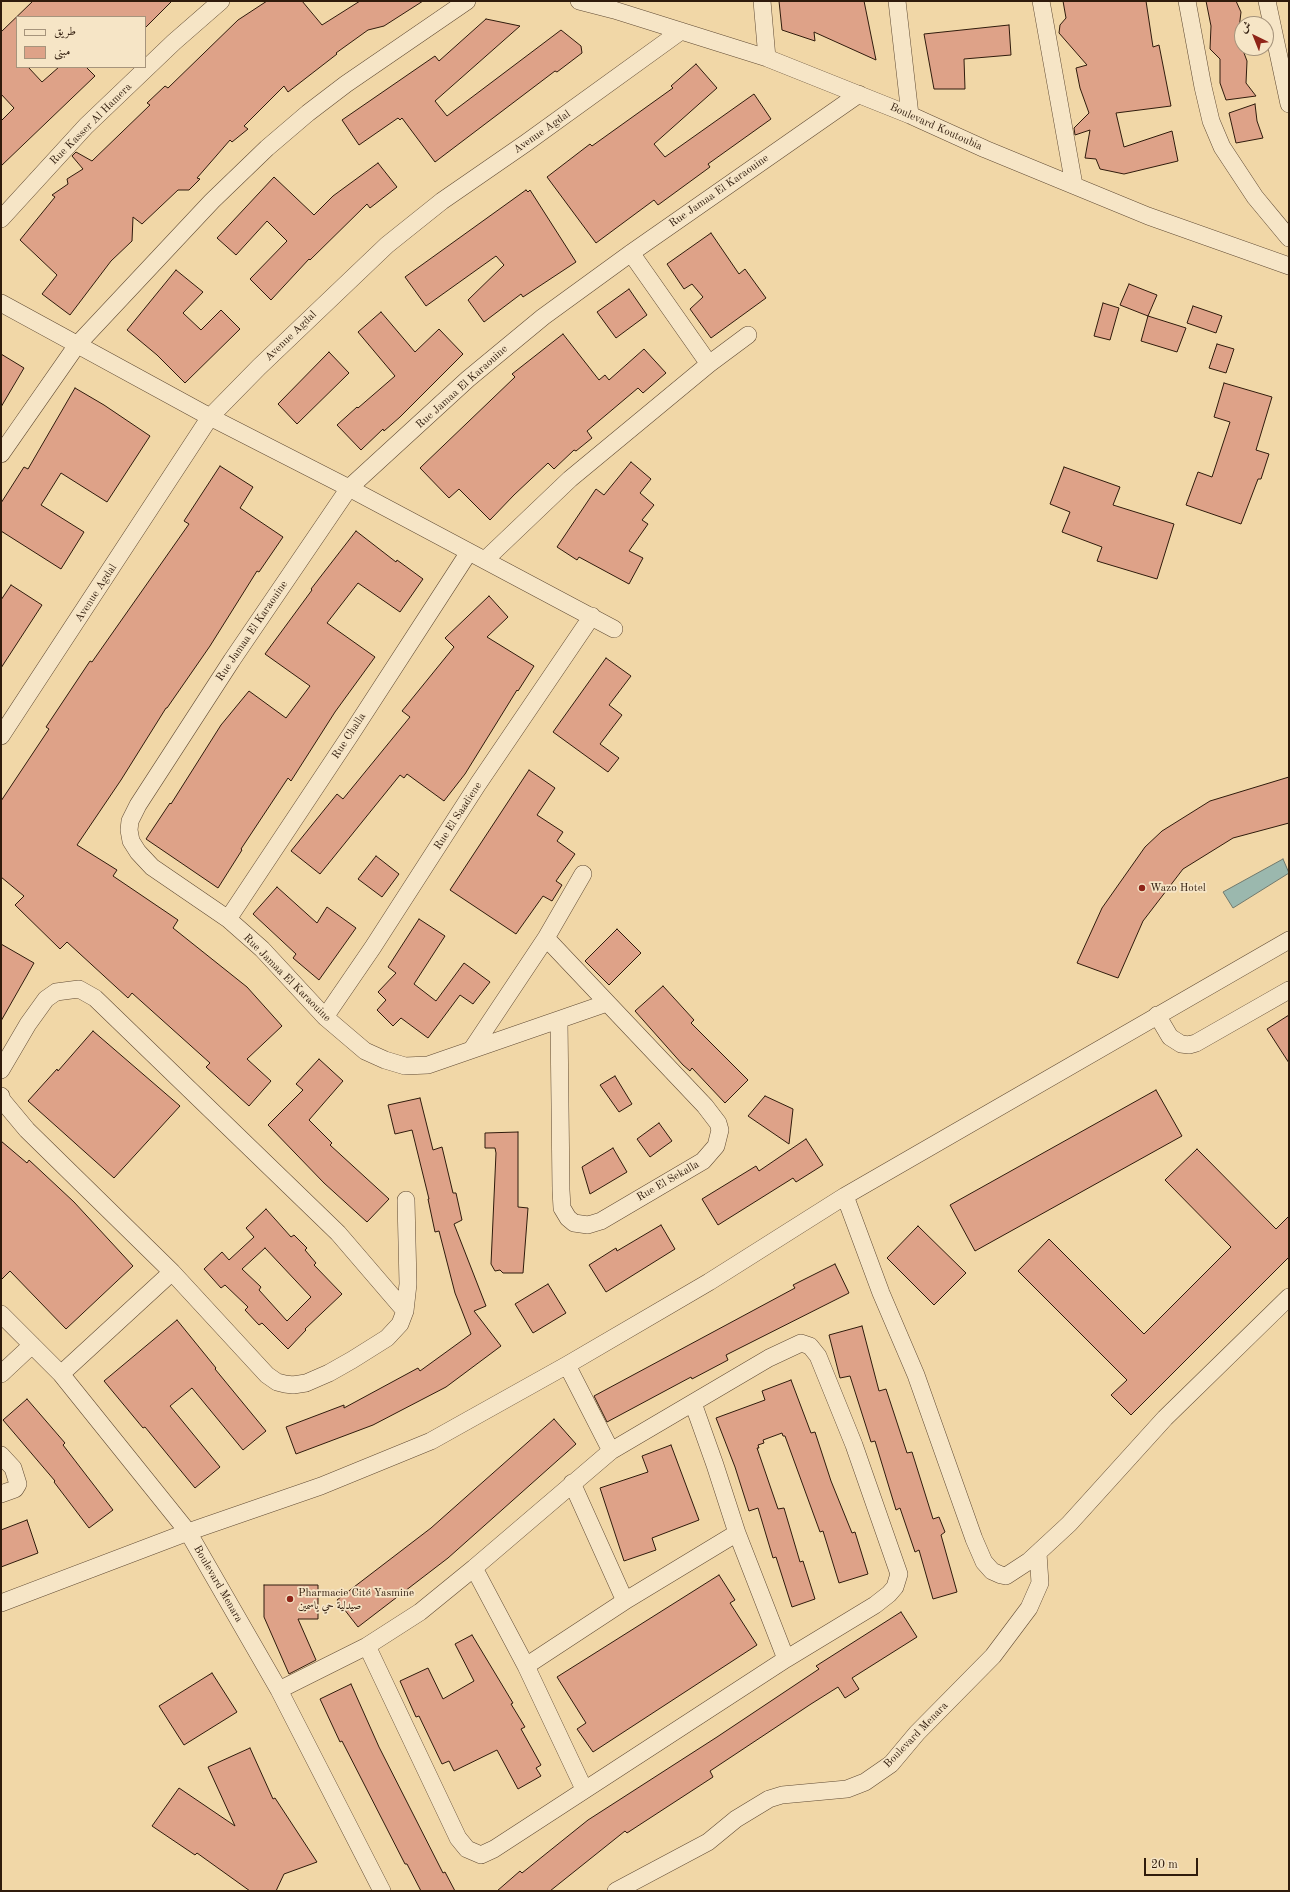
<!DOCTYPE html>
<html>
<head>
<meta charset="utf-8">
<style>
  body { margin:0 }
  #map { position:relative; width:1290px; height:1892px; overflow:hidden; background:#f1d7a7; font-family:"Old Standard TT",Amiri,serif }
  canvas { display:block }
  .frame { position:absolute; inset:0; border:2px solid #2f1b0c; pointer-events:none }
  .legend { position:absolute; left:16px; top:16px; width:130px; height:52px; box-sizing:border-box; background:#f6e5c6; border:1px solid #a6947c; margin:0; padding:5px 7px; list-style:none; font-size:12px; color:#2f1b0c }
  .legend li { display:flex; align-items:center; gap:8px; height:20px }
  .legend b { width:20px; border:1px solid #a6947c }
  .north { position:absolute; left:1234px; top:16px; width:40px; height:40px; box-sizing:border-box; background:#f6e5c6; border:1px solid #a6947c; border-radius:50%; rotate:317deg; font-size:11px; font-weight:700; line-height:16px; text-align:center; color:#2f1b0c }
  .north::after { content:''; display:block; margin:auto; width:14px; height:18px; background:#8f2418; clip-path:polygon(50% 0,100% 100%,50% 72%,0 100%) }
  .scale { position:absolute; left:1144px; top:1858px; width:54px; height:18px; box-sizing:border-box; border:2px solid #2f1b0c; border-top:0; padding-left:5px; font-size:12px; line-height:14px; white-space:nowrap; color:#2f1b0c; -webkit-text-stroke:3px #f6e5c6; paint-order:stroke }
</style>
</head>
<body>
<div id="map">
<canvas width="1290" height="1892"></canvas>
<div class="frame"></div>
<ul class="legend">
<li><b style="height:5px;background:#f6e5c6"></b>طريق</li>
<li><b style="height:11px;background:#dea288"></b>مبنى</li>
</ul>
<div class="north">ش</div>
<div class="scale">20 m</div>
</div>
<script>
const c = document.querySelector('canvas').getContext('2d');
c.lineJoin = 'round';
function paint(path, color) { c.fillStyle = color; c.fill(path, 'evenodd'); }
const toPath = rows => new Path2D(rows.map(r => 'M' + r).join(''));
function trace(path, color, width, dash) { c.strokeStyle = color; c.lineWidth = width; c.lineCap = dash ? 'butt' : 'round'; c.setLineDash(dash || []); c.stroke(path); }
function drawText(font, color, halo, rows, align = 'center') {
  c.font = font + ' "Old Standard TT",Amiri,serif'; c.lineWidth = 3.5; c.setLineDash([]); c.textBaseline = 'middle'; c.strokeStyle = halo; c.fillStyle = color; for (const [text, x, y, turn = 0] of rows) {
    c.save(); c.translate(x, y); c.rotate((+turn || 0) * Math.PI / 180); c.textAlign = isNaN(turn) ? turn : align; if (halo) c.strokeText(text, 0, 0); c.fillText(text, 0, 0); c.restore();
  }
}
const water = toPath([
  [1283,859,1289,873,1233,908,1223,892,1283,859]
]);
paint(water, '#9bb8ae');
trace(water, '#70796d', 1);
const building = toPath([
  [33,1,172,1,145,28,145,17,17,17,17,67,28,67,42,82,59,67,86,67,95,76,1,166,1,121,14,108,1,94,1,32,33,1],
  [267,1,302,1,322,25,360,1,423,1,384,26,368,30,336,53,337,54,288,92,284,86,244,126,248,129,232,142,230,140,197,178,200,179,189,190,178,190,142,224,133,217,132,241,111,261,70,315,42,294,57,275,20,240,55,197,52,195,68,184,67,179,83,169,72,156,76,152,92,161,150,105,147,103,165,86,168,88,238,20,267,1],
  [779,1,864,1,876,60,814,32,815,41,782,30,779,1],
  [1063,1,1146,1,1153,47,1159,45,1171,106,1116,113,1124,147,1172,131,1178,161,1124,174,1100,169,1096,159,1085,158,1090,130,1075,135,1074,128,1089,113,1080,88,1076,68,1087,65,1059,33,1060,25,1066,18,1063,1],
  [1206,1,1236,1,1241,12,1238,37,1247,61,1246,83,1256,96,1226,100,1220,83,1220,59,1210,49,1211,26,1206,1],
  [486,19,520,26,435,101,447,116,561,30,581,46,582,53,557,72,555,71,435,162,402,118,400,120,398,118,359,145,342,120,435,56,439,61,486,19],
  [1009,25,1011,55,964,59,965,89,934,89,924,34,1009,25],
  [696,64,717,88,654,144,665,157,754,94,771,119,708,164,710,167,658,205,654,200,596,243,547,177,590,144,592,146,673,88,671,86,696,64],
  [1255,104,1257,121,1263,138,1236,143,1229,113,1255,104],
  [378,163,397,187,370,208,367,204,310,260,309,259,271,300,250,279,287,241,267,221,236,255,217,238,274,177,314,215,333,196,378,163],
  [526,190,528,192,530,190,576,262,523,297,521,294,484,322,468,300,504,265,496,256,426,306,405,277,526,190],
  [711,233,739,274,745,269,766,298,711,338,690,309,703,297,692,284,684,289,667,264,711,233],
  [176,270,203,292,183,313,201,330,221,310,240,329,185,383,157,355,127,330,176,270],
  [1129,284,1157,295,1148,316,1120,305,1129,284],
  [629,289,647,315,616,338,597,312,629,289],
  [1103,303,1119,308,1110,340,1094,336,1103,303],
  [1193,306,1222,316,1216,333,1187,323,1193,306],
  [381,312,415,352,439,329,463,354,400,417,384,431,383,429,361,450,337,425,357,407,358,408,395,376,358,332,381,312],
  [1148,316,1186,328,1177,352,1141,341,1148,316],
  [563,334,599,380,605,375,609,380,644,349,666,373,643,393,638,388,587,431,592,438,576,451,574,450,554,469,548,463,514,495,490,520,459,489,449,498,420,468,515,377,512,374,563,334],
  [1217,344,1234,349,1226,373,1209,368,1217,344],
  [329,352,349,373,297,424,278,404,329,352],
  [1,354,24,368,1,407,1,354],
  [1224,383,1272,397,1256,450,1269,454,1261,479,1258,479,1241,524,1186,505,1198,472,1212,477,1230,422,1214,417,1224,383],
  [75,388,104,405,150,436,107,502,61,473,41,505,84,532,61,569,1,531,1,503,24,467,28,469,75,388],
  [631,462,651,479,640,493,654,505,642,520,648,524,629,551,643,558,629,584,579,557,577,560,557,547,596,489,604,495,631,462],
  [220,466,253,487,240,508,283,537,259,572,257,571,210,646,167,708,166,708,121,780,77,845,117,870,113,876,178,920,173,928,247,987,282,1026,247,1059,271,1081,249,1106,206,1067,210,1063,132,993,128,998,67,942,60,949,15,905,24,896,1,877,1,801,49,729,46,727,90,661,92,662,189,524,184,521,220,466],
  [1064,467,1120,487,1113,505,1174,524,1157,579,1097,561,1102,547,1062,532,1070,512,1050,504,1064,467],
  [356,531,396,562,397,560,423,579,400,612,358,583,327,623,375,657,335,712,291,781,288,778,241,849,242,850,218,888,146,839,170,803,171,804,221,725,249,691,286,718,310,686,265,654,312,590,311,589,356,531],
  [11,585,42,605,1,668,1,600,11,585],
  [489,596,508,617,487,637,534,666,518,691,517,690,465,774,444,801,407,774,404,778,400,775,320,874,291,851,337,794,343,799,410,717,402,711,454,647,445,638,489,596],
  [606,658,631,676,609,705,622,715,600,744,619,758,608,772,553,732,606,658],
  [529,770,555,788,537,815,563,832,557,841,575,854,556,881,562,885,552,901,543,896,516,934,450,890,529,770],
  [1289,777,1289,823,1233,838,1183,869,1143,921,1118,978,1077,963,1102,908,1145,847,1162,831,1210,801,1289,777],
  [376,856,399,874,382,897,358,879,376,856],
  [277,887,317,923,327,907,356,928,319,980,293,958,296,954,253,914,277,887],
  [419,919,445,936,414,984,436,1001,464,963,490,982,473,1004,460,995,428,1038,401,1018,393,1026,377,1010,386,1000,378,992,396,973,388,967,419,919],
  [617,929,641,953,609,985,585,961,617,929],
  [1,944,34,963,1,1021,1,944],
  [663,986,694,1020,691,1023,748,1080,725,1103,692,1068,690,1071,683,1065,635,1011,663,986],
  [1289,1015,1289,1063,1267,1029,1289,1015],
  [93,1031,180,1106,114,1178,28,1101,57,1069,58,1071,93,1031],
  [319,1059,343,1081,309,1120,332,1143,330,1145,389,1199,367,1222,324,1183,268,1125,303,1090,296,1084,319,1059],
  [615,1076,632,1104,619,1112,600,1085,615,1076],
  [1156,1090,1182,1136,975,1251,950,1205,1156,1090],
  [765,1096,793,1109,789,1144,748,1116,765,1096],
  [420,1098,433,1150,442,1147,453,1193,456,1193,462,1220,454,1224,486,1306,474,1311,501,1346,446,1387,373,1425,296,1454,286,1427,344,1405,344,1408,418,1368,420,1371,471,1334,455,1293,439,1231,435,1232,428,1199,429,1199,412,1130,395,1134,388,1105,420,1098],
  [659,1123,672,1141,650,1157,637,1139,659,1123],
  [518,1132,518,1207,528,1208,523,1273,503,1273,500,1270,495,1271,491,1264,496,1153,495,1148,485,1148,485,1133,518,1132],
  [806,1139,823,1165,796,1182,793,1178,718,1225,702,1199,756,1166,759,1171,806,1139],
  [1,1141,27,1163,29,1160,74,1202,133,1266,66,1329,10,1271,1,1280,1,1141],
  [613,1148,627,1172,590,1194,582,1167,613,1148],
  [1197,1149,1276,1229,1289,1216,1289,1257,1131,1415,1111,1395,1127,1380,1018,1271,1049,1239,1144,1334,1231,1247,1165,1180,1197,1149],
  [266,1209,291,1237,294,1235,307,1248,305,1250,316,1263,314,1265,342,1294,305,1329,306,1330,288,1349,262,1323,259,1325,245,1310,248,1307,225,1285,221,1288,204,1269,222,1252,229,1260,254,1237,246,1228,266,1209],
  [265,1248,311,1297,287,1321,259,1290,261,1287,242,1269,265,1248],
  [661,1225,675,1249,606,1292,589,1265,616,1248,617,1251,661,1225],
  [918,1226,966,1273,934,1305,887,1258,918,1226],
  [835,1264,849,1293,726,1355,728,1360,692,1379,691,1377,607,1422,594,1396,795,1288,793,1285,835,1264],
  [548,1284,566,1313,533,1333,515,1304,548,1284],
  [177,1320,216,1368,215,1369,266,1431,243,1450,192,1388,170,1406,220,1467,195,1488,145,1427,143,1428,104,1381,177,1320],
  [862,1326,879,1391,886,1389,907,1453,912,1452,933,1519,939,1517,945,1532,941,1535,957,1592,933,1599,919,1550,915,1552,900,1508,896,1510,875,1441,871,1442,850,1376,840,1378,829,1335,862,1326],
  [791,1380,811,1433,815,1432,831,1481,852,1533,855,1532,868,1574,839,1583,823,1531,820,1532,785,1436,783,1436,782,1433,763,1440,764,1443,758,1445,759,1448,757,1448,778,1509,784,1508,800,1562,803,1561,815,1599,792,1607,776,1557,773,1558,758,1508,749,1511,735,1467,716,1418,765,1400,762,1391,791,1380],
  [27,1399,65,1443,63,1445,113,1510,89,1528,54,1482,55,1481,3,1420,27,1399],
  [554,1419,576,1444,448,1558,358,1627,337,1600,431,1528,554,1419],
  [671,1445,699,1520,652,1538,656,1550,624,1561,600,1488,648,1472,642,1456,671,1445],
  [27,1520,38,1553,1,1567,1,1530,27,1520],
  [719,1575,735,1600,730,1603,757,1645,593,1752,577,1729,586,1723,557,1677,719,1575],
  [264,1585,318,1585,318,1619,298,1619,316,1660,289,1674,264,1617,264,1585],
  [901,1612,917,1637,852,1678,859,1689,845,1698,838,1687,811,1704,710,1771,713,1777,627,1833,625,1831,550,1891,497,1891,520,1871,522,1873,588,1820,717,1737,819,1669,816,1666,901,1612],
  [472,1635,513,1703,511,1704,525,1727,521,1729,541,1765,536,1768,541,1776,518,1789,497,1750,454,1771,449,1761,442,1764,419,1716,416,1717,400,1681,428,1668,443,1699,474,1681,455,1644,472,1635],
  [212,1673,237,1712,184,1745,159,1706,212,1673],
  [351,1684,379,1747,443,1873,445,1872,455,1891,421,1891,407,1864,405,1864,342,1741,340,1742,320,1699,351,1684],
  [250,1748,273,1799,275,1798,317,1862,284,1874,276,1891,250,1891,197,1853,195,1855,152,1826,179,1788,235,1826,208,1767,250,1748]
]);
paint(building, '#dea288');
trace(building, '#2f1b0c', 1);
const street = toPath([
  [579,1,614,10,767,58,910,115,985,149,1148,216,1289,266],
  [762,1,767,58],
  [897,1,910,115],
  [1041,1,1074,185],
  [1187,1,1203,87,1211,121,1222,147,1255,197,1289,238],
  [1267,1,1289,104],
  [1,219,86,126,174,42,221,1],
  [631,253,709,364],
  [1,303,210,417,349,488,614,629],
  [1,454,77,345,212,201,267,148,308,113,346,84,467,1],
  [485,560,570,479,709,364,748,335],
  [1,736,210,417,259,367,387,245,442,201,526,143,681,31],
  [228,919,351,734,469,552],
  [546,938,705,1106,718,1123,720,1130,716,1146,703,1161,601,1221,588,1225,574,1223,568,1218,562,1208,561,1190,559,1020],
  [607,1003,428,1065,405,1066,385,1060,365,1051,325,1017,262,949,228,919,152,867,138,852,131,841,129,830,130,821,138,805,232,660,349,488,468,379,543,317,631,253,859,94],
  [1157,1015,1170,1037,1181,1044,1189,1045,1196,1043,1289,990],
  [325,1017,373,947,478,784,592,616],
  [472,1049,546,938,583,874],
  [1,1070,28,1024,46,999,56,992,79,989,95,998,338,1233,405,1311],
  [1,1096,2,1100,27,1130,172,1272,267,1375,277,1382,285,1384,293,1385,306,1383,329,1373,352,1360,387,1338,400,1324,405,1311,408,1284,406,1200],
  [845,1196,881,1293,916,1375,974,1539,984,1562,992,1571,1001,1575,1006,1576,1029,1561,1069,1524,1165,1418,1289,1297],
  [1,1314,61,1374,188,1532,279,1690,382,1891],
  [567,1365,611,1451],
  [1,1374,32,1345],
  [61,1374,172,1272],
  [693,1403,715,1465,737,1533,786,1659],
  [1,1455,13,1468,18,1484,15,1489,1,1494],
  [572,1483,625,1601],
  [474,1568,526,1666,584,1789],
  [1,1603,188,1532,321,1486,431,1441,567,1365,709,1282,845,1196,1289,940],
  [526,1666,628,1599,737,1533],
  [279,1690,367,1646,420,1612,474,1568,611,1451,769,1358,801,1343,810,1346,818,1356,854,1445,899,1574,895,1587,889,1594,875,1605,786,1659,494,1849,481,1855,467,1849,458,1838,367,1646],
  [616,1891,708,1842,736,1819,769,1799,782,1795,847,1789,865,1782,891,1764,917,1733,993,1656,1029,1608,1040,1583,1038,1553]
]);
trace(street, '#604a33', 18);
trace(street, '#f6e5c6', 17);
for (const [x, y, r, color] of [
  [1142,888,4,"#8f2418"],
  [290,1599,4,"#8f2418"]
]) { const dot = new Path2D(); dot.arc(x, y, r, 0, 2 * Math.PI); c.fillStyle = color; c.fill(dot); trace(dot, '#f6e5c6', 1.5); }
drawText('11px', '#2f1b0c', '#f6e5c6', [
  ["Rue Kasser Al Hamera",91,124,-45],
  ["Boulevard Koutoubia",936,127,24],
  ["Avenue Agdal",542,132,-35],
  ["Rue Jamaa El Karaouine",719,191,-35],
  ["Avenue Agdal",291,336,-44],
  ["Rue Jamaa El Karaouine",462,387,-42],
  ["Avenue Agdal",96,593,-57],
  ["Rue Jamaa El Karaouine",252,631,-56],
  ["Rue Challa",349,736,-57],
  ["Rue El Saadiene",458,816,-57],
  ["Rue Jamaa El Karaouine",287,978,45],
  ["Rue El Sekalla",668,1181,-30],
  ["Boulevard Menara",218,1584,60],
  ["Boulevard Menara",916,1735,-46]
]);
drawText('11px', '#2f1b0c', '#f6e5c6', [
  ["Wazo Hotel",1150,888],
  ["Pharmacie Cité Yasmine",298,1593],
  ["صيدلية حي ياسمين",298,1606]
], 'left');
</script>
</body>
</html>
